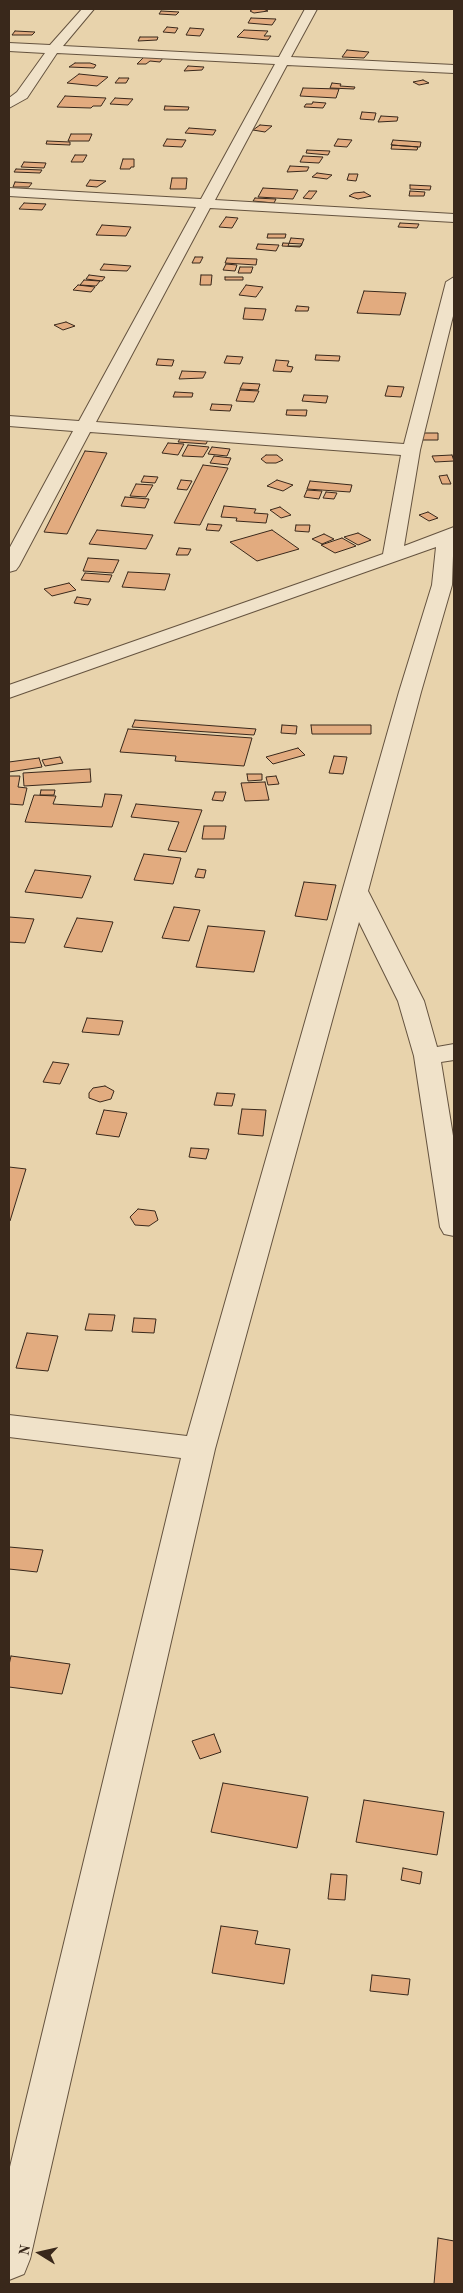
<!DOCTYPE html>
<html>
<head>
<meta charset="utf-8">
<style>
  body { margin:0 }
  #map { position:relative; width:463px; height:2293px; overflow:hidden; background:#e8d3ac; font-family:"Old Standard TT",serif }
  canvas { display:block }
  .frame { position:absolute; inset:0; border:10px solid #39281b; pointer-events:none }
  .north { position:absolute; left:15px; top:2228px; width:50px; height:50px; -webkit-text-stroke:4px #f0e2c9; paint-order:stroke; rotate:280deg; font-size:14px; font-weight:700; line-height:20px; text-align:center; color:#39281b }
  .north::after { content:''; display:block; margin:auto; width:18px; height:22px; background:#39281b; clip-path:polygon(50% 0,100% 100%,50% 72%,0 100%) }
</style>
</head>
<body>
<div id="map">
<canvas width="463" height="2293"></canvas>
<div class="frame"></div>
<div class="north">N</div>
</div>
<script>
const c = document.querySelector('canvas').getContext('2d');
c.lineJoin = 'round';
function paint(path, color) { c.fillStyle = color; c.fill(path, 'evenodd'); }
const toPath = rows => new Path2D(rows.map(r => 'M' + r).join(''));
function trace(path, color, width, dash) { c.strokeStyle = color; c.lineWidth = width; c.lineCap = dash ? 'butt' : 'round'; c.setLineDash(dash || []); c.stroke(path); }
const building = toPath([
  [253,9,263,9,268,11,254,13,250,11,253,9],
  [161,11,179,12,176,15,159,14,161,11],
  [251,18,276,19,272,25,248,23,251,18],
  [167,27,178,28,175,33,163,32,167,27],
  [190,28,204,29,200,36,186,35,190,28],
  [244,30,268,31,264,36,271,36,268,40,237,37,244,30],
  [15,31,35,32,32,35,12,35,15,31],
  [140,37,158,37,157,40,138,41,140,37],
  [347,50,369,52,364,58,342,57,347,50],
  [144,57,163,58,160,62,150,61,146,64,137,64,144,57],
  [75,63,90,63,96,65,94,68,69,67,75,63],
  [188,66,204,67,202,70,184,71,188,66],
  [79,74,108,77,97,86,67,83,79,74],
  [119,78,129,78,126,83,115,83,119,78],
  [423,80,429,83,419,85,413,82,423,80],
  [332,83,341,84,340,86,355,87,354,89,330,88,332,83],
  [303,88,339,89,336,98,300,96,303,88],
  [65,96,106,98,101,106,93,106,91,108,57,107,65,96],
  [115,98,133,99,128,105,110,104,115,98],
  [313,102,326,103,323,108,304,107,306,104,312,104,313,102],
  [165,106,189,107,188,110,164,110,165,106],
  [362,112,376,113,374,120,360,119,362,112],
  [381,116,398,117,397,121,378,122,381,116],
  [260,125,272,126,265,132,253,130,260,125],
  [189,128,216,130,213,135,185,133,189,128],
  [71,134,92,134,89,141,68,141,71,134],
  [167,139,186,140,182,147,163,146,167,139],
  [338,139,352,140,347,147,334,146,338,139],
  [393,140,421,142,420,147,391,145,393,140],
  [47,141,70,142,70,145,46,144,47,141],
  [392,145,418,147,417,150,391,149,392,145],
  [307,150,330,151,328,155,306,153,307,150],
  [75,155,87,155,83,162,71,162,75,155],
  [303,156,323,157,319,163,300,162,303,156],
  [123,159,134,159,134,167,131,167,130,169,120,169,123,159],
  [24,162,46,163,44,168,21,167,24,162],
  [290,166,309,167,307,171,287,172,290,166],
  [16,169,42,170,40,173,14,172,16,169],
  [317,173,332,175,327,179,312,177,317,173],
  [349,174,358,174,356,181,347,180,349,174],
  [172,178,187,178,186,189,170,189,172,178],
  [90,180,106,181,97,187,86,186,90,180],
  [15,182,32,183,29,187,13,187,15,182],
  [410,185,431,186,430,190,410,189,410,185],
  [263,188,298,190,293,199,258,197,263,188],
  [309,191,317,191,311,199,303,198,309,191],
  [410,191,425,192,424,196,409,196,410,191],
  [364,192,371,196,358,199,349,196,354,193,364,192],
  [255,198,276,199,274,203,253,201,255,198],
  [24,203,46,204,42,210,19,209,24,203],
  [226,217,238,218,232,228,219,227,226,217],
  [400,223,419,224,417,228,398,227,400,223],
  [102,225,131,227,126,236,96,235,102,225],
  [268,234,286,234,285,238,267,238,268,234],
  [291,238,304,239,301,246,288,246,291,238],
  [283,243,302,244,300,247,282,246,283,243],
  [258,244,279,245,276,251,256,249,258,244],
  [195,257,203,257,200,263,192,263,195,257],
  [227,258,257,259,256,265,225,263,227,258],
  [104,264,131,266,127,271,100,270,104,264],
  [226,264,237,265,235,271,223,270,226,264],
  [240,267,253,267,251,273,238,273,240,267],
  [89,275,105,277,102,281,86,279,89,275],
  [201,275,212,275,211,285,200,285,201,275],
  [225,277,243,277,243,280,225,280,225,277],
  [84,280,100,281,96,286,80,285,84,280],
  [78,285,95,287,91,292,73,290,78,285],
  [246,285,263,287,256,297,239,295,246,285],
  [364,291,406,293,400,315,357,313,364,291],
  [297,306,309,307,308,311,295,311,297,306],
  [245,308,266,309,263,320,243,319,245,308],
  [66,322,75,326,63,330,54,325,66,322],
  [316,355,340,356,339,361,315,360,316,355],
  [227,356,243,357,240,364,224,363,227,356],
  [158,359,174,360,172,366,156,365,158,359],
  [276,360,289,361,287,366,293,367,291,372,273,371,276,360],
  [182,371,206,372,203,378,179,379,182,371],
  [243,383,260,384,258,390,240,389,243,383],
  [388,386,404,387,401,397,385,396,388,386],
  [240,390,259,391,254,402,236,401,240,390],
  [175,392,193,393,192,397,173,397,175,392],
  [304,395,328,396,326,403,302,401,304,395],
  [212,404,232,405,230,411,210,410,212,404],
  [287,410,307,410,306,416,286,415,287,410],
  [421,433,438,433,438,440,421,440,421,433],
  [181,437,208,440,206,444,178,442,181,437],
  [168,443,184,444,178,455,162,453,168,443],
  [188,445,209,447,203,457,182,456,188,445],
  [212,447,230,449,227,456,208,454,212,447],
  [85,451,107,453,67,534,44,532,85,451],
  [266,455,277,455,283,460,276,463,266,463,261,459,266,455],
  [452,455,454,461,435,462,432,456,452,455],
  [214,456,231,458,228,465,210,463,214,456],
  [203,465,228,468,200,525,174,523,203,465],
  [447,475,451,484,442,484,439,476,447,475],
  [144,476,158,477,155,483,141,482,144,476],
  [181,480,192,481,187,490,177,489,181,480],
  [277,480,293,485,283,491,267,486,277,480],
  [310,481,352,485,350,492,307,489,310,481],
  [136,484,153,485,146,497,130,496,136,484],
  [307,490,322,491,319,499,304,497,307,490],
  [326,492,337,493,334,499,323,498,326,492],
  [125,497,149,499,145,508,121,506,125,497],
  [224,506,256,509,254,513,268,514,266,523,236,521,237,518,221,517,224,506],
  [280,507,291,515,281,518,270,510,280,507],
  [428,512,438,518,429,521,419,515,428,512],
  [208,524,222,525,219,531,206,530,208,524],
  [296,525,310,525,309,532,295,531,296,525],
  [97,530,153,535,146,549,89,544,97,530],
  [272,530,299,549,257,561,230,542,272,530],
  [358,533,371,540,358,545,344,537,358,533],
  [324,534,334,539,322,544,312,539,324,534],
  [342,538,356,546,335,553,321,545,342,538],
  [179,548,191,549,188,555,176,555,179,548],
  [88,558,119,560,113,573,83,571,88,558],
  [128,572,170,574,165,590,122,587,128,572],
  [85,573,112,575,109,582,81,580,85,573],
  [69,583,76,590,52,596,44,589,69,583],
  [77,597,91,599,88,605,74,603,77,597],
  [135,720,256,729,254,735,132,727,135,720],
  [282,725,297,726,296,734,281,733,282,725],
  [311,725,371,725,371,734,312,734,311,725],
  [128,729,252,738,244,766,175,761,176,756,120,752,128,729],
  [298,748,305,755,273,764,266,757,298,748],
  [334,756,347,757,343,774,329,773,334,756],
  [60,757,63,763,45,766,42,760,60,757],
  [39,758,42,767,9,772,9,762,39,758],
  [90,769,91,782,24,786,23,773,90,769],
  [247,774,262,774,262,780,248,781,247,774],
  [9,776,20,776,18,787,27,788,23,805,9,804,9,776],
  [276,776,279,784,268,785,266,777,276,776],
  [265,782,269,800,245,801,241,783,265,782],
  [41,790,55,790,54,795,40,795,41,790],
  [215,792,226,792,223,801,212,800,215,792],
  [105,794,122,795,112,827,25,822,34,795,56,796,53,804,102,807,105,794],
  [136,804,202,810,186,852,168,850,179,822,131,817,136,804],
  [204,826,226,826,224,839,202,839,204,826],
  [144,854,181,858,173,884,134,880,144,854],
  [198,869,206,870,204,878,195,877,198,869],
  [35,870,91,876,82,898,25,892,35,870],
  [304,882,336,885,327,920,295,916,304,882],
  [174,907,200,910,189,941,162,938,174,907],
  [9,917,34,919,25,943,9,942,9,917],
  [77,918,113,922,102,952,64,947,77,918],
  [208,926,265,931,254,972,196,967,208,926],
  [87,1018,123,1021,119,1035,82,1032,87,1018],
  [53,1062,69,1064,60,1084,43,1082,53,1062],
  [105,1086,114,1091,111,1099,100,1102,89,1098,89,1093,93,1088,105,1086],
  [217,1093,235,1094,232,1106,214,1105,217,1093],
  [242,1109,266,1110,263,1136,238,1134,242,1109],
  [104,1110,127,1113,119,1137,96,1134,104,1110],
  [191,1148,209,1149,206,1159,189,1157,191,1148],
  [9,1167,26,1169,10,1221,9,1221,9,1167],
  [138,1209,155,1211,158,1220,149,1226,135,1225,130,1217,138,1209],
  [89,1314,115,1315,112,1331,85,1330,89,1314],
  [134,1318,156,1319,154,1333,132,1332,134,1318],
  [27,1333,58,1336,48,1371,16,1368,27,1333],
  [9,1547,43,1550,37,1572,9,1569,9,1547],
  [11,1656,70,1664,62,1694,9,1687,9,1665,11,1656],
  [214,1734,221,1752,200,1759,192,1741,214,1734],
  [223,1783,308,1797,297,1848,211,1832,223,1783],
  [364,1800,444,1812,437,1855,356,1842,364,1800],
  [403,1868,422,1872,420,1884,401,1880,403,1868],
  [331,1874,347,1875,345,1900,328,1899,331,1874],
  [221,1926,258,1931,255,1944,290,1949,284,1984,212,1973,221,1926],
  [372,1975,410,1979,408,1995,370,1991,372,1975],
  [438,2238,454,2241,454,2284,434,2284,438,2238]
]);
paint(building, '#e2ab7f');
trace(building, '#39281b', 1);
const street = toPath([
  [82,9,94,9,63,46,279,57,305,9,317,9,291,57,454,65,454,73,287,65,215,200,454,214,454,222,210,208,96,422,404,444,446,282,454,277,454,312,420,450,404,546,454,527,452,585,421,692,368,891,424,1001,437,1047,454,1044,454,1060,441,1062,454,1142,454,1236,444,1234,440,1227,414,1056,398,1001,359,922,215,1449,30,2259,24,2274,9,2280,9,2171,181,1458,9,1437,9,1415,187,1436,399,692,432,585,436,547,9,698,9,685,383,554,401,455,90,432,19,566,16,570,9,572,9,549,73,431,9,426,9,416,79,421,196,207,9,196,9,188,201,199,275,64,57,53,27,98,9,108,9,98,17,92,45,53,9,51,9,43,50,45,82,9]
]);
trace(street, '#65533f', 2);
paint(street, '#f0e2c9');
</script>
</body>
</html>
